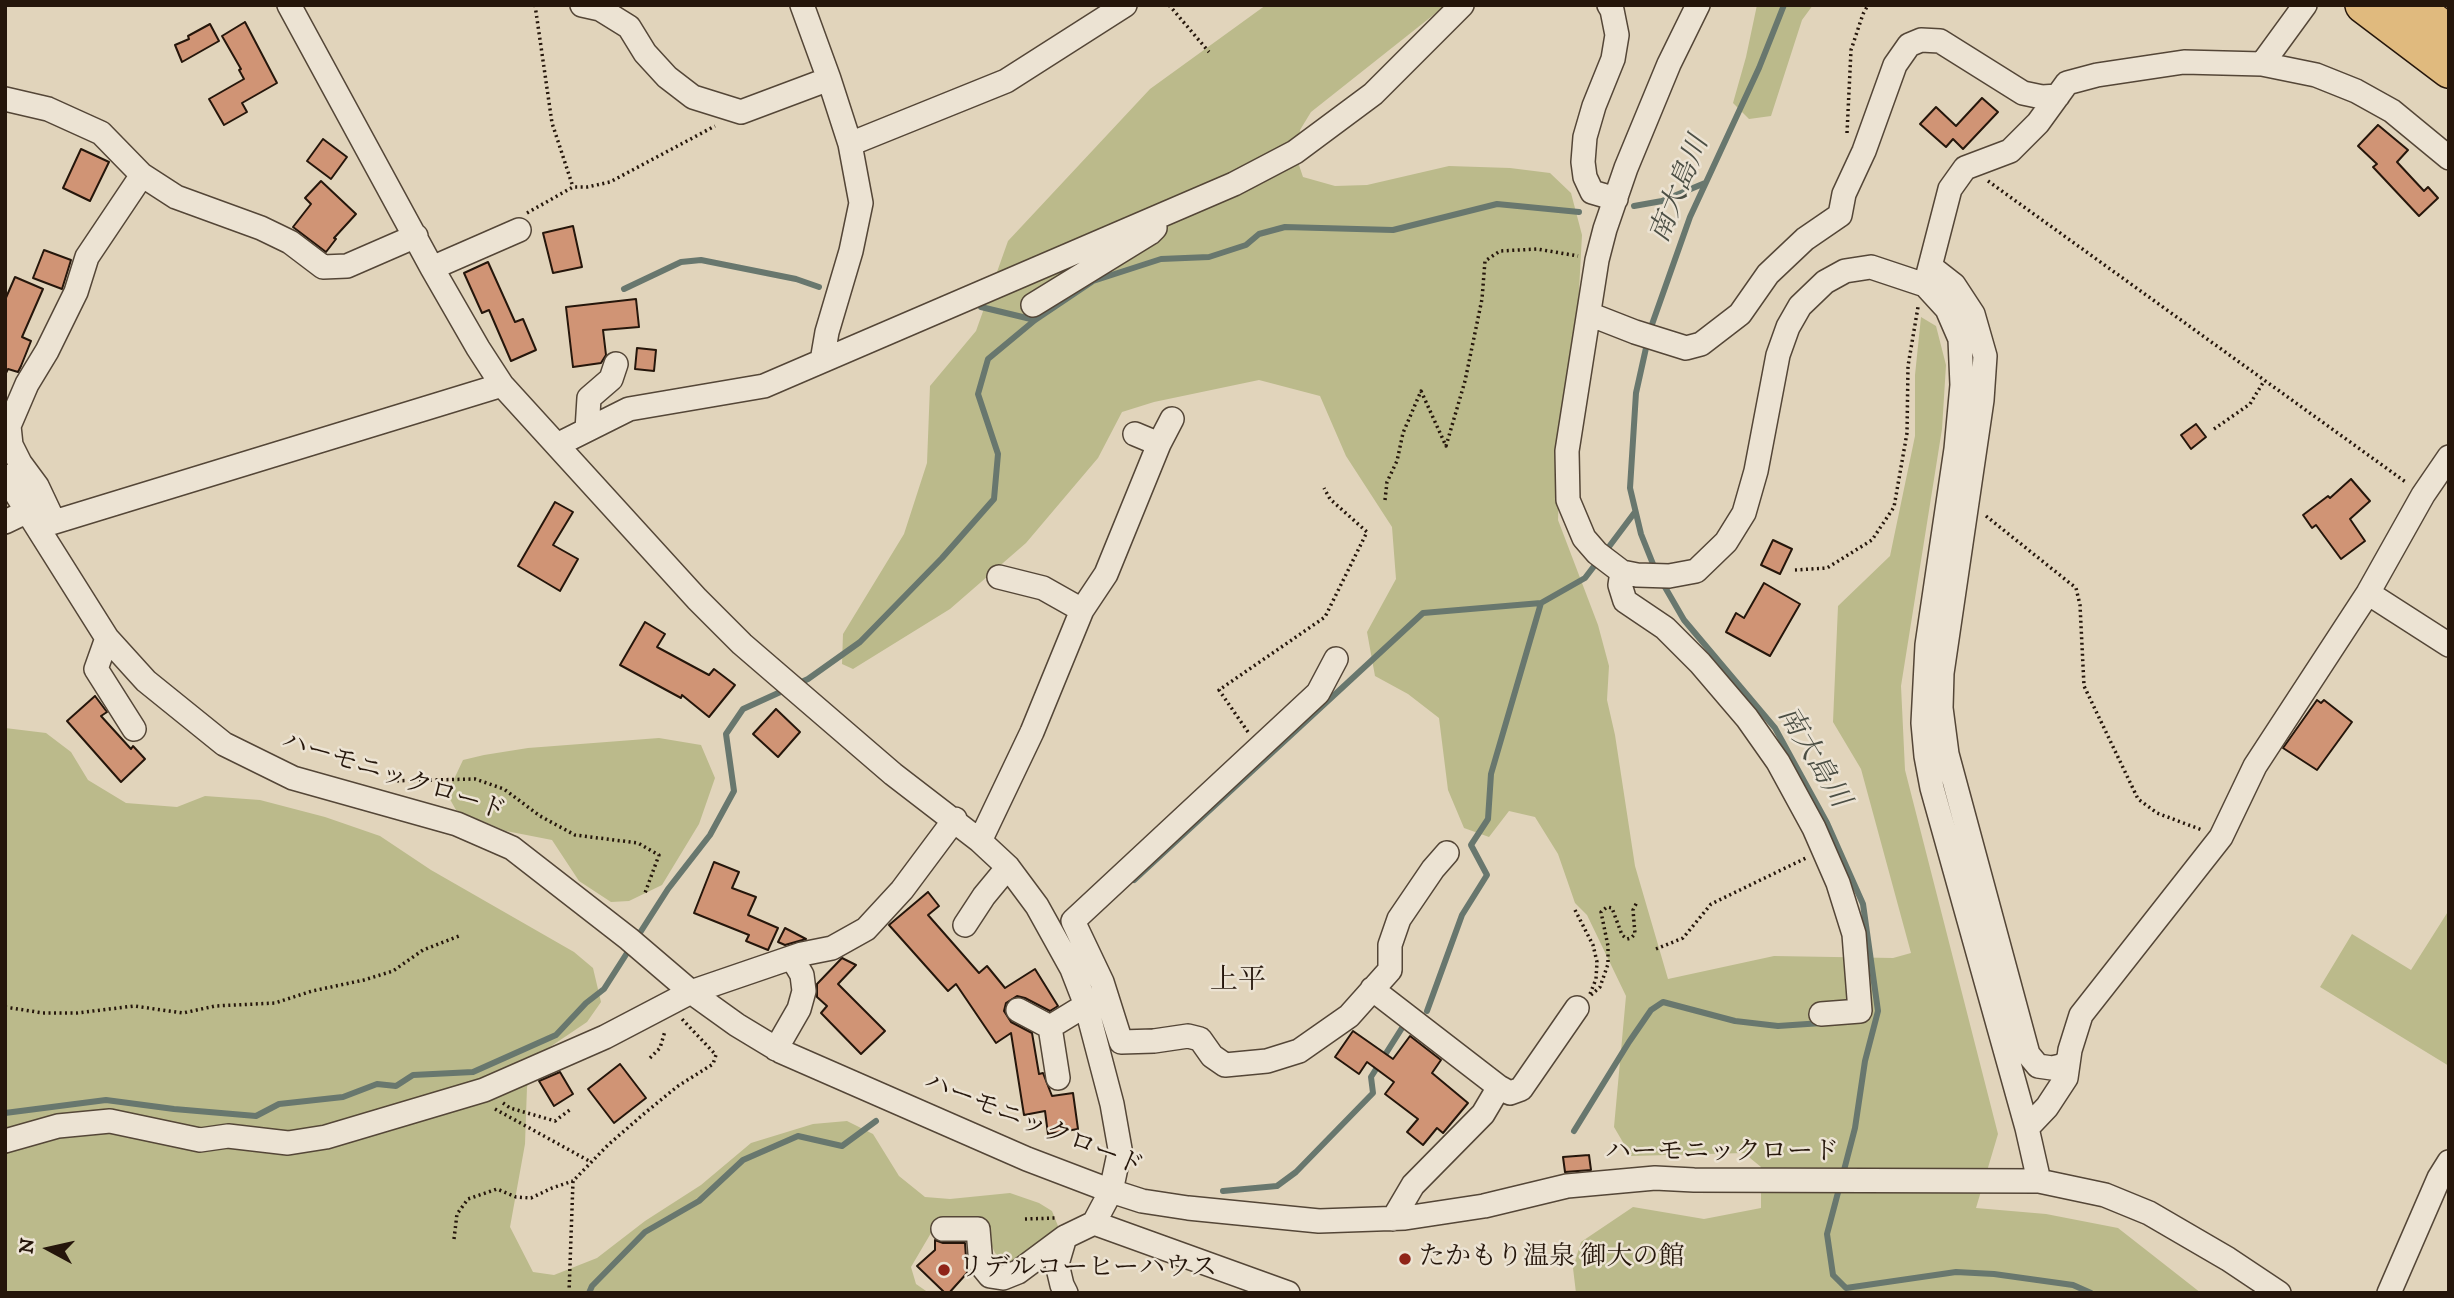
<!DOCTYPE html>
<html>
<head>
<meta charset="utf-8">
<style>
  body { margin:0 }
  #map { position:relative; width:2454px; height:1298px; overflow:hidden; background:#e1d4bb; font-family:"IM FELL DW Pica",serif }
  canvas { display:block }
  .frame { position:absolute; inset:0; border:7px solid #25160b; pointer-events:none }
  .north { position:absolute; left:14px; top:1214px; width:70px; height:70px; -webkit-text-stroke:5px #ece3d3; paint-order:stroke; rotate:278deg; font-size:19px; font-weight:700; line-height:28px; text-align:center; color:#25160b }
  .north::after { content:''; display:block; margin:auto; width:24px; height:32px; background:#25160b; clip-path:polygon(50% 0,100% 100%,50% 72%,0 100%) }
</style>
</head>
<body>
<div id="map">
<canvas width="2454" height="1298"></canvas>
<div class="frame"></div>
<div class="north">N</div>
</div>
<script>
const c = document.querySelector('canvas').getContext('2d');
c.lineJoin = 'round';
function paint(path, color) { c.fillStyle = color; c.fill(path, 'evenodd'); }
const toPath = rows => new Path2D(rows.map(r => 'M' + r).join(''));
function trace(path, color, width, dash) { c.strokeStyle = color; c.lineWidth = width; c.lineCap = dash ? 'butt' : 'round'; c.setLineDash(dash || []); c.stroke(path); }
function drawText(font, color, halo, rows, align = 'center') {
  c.font = font + ' "IM FELL DW Pica","Noto Serif JP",serif'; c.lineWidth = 5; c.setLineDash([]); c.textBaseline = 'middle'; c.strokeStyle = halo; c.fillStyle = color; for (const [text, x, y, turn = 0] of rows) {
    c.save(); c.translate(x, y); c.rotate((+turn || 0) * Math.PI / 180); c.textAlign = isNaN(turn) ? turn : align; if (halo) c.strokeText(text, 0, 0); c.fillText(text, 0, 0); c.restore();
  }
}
paint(toPath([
  [1266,5,1446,5,1311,112,1300,130,1297,159,1303,177,1335,186,1367,185,1449,166,1510,168,1550,173,1571,193,1582,235,1578,309,1562,402,1558,520,1598,625,1609,666,1607,700,1615,735,1635,866,1668,979,1774,956,1893,958,1911,953,1861,769,1833,722,1838,606,1890,556,1915,436,1915,375,1921,317,1936,326,1946,365,1942,429,1901,686,1905,770,1998,1134,1976,1208,2046,1214,2118,1228,2201,1293,1576,1293,1573,1268,1581,1242,1633,1207,1704,1219,1761,1208,1761,1167,1744,1153,1631,1156,1614,1127,1626,996,1587,915,1575,903,1558,854,1535,817,1509,811,1489,837,1464,828,1448,790,1439,718,1408,694,1375,676,1367,632,1396,579,1392,527,1346,456,1320,396,1259,380,1154,402,1122,412,1098,458,1026,543,950,609,853,669,842,664,843,634,904,534,927,463,930,386,976,331,1008,241,1150,89],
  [1757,5,1813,5,1802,20,1771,116,1749,119,1733,103,1746,57],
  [5,728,46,733,71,752,88,780,126,803,177,807,205,796,260,800,325,817,380,836,431,870,574,952,593,968,601,1002,587,1022,538,1055,527,1087,525,1144,510,1227,533,1272,554,1275,597,1258,645,1221,701,1185,751,1143,813,1124,847,1121,873,1134,899,1176,925,1197,950,1199,1010,1193,1039,1203,1052,1211,1058,1226,1049,1241,1035,1254,1007,1265,995,1253,990,1242,973,1235,931,1233,911,1267,916,1284,929,1293,5,1293],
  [659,738,701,745,715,778,699,824,662,885,629,901,611,902,579,881,552,840,506,831,456,810,447,794,463,760,484,755,528,748],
  [2449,910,2449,1066,2320,987,2352,934,2411,970]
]), '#bbba8b');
trace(toPath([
  [1634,206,1662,201,1705,183],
  [624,289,681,262,701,260,796,279,819,287],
  [981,307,1035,320],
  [1605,552,1635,512],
  [1655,569,1641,534,1630,488,1636,393,1650,330,1690,217,1759,68,1784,5],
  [1662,582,1684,620,1775,728,1827,823,1863,904,1878,1011,1865,1061,1855,1128,1843,1174],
  [797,684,808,679,860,642,942,558,994,499,998,454,978,394,988,359,1035,320,1093,281,1161,259,1209,257,1246,245,1259,234,1285,227,1393,230,1497,204,1579,212],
  [1134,880,1423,613,1541,603,1585,578,1598,561],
  [1427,1011,1462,915,1487,875,1471,845,1488,819,1491,774,1541,603],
  [5,1113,106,1100,174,1109,256,1116,279,1104,343,1097,377,1084,396,1086,413,1075,473,1072,556,1035,586,1003,604,989,668,889,710,835,734,791,726,734,743,709,787,689],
  [1574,1131,1629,1042,1651,1010,1663,1002,1735,1021,1778,1026,1822,1023],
  [1840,1185,1827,1234,1833,1275,1846,1288,1956,1272,1994,1274,2073,1285,2091,1293],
  [1223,1191,1277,1186,1296,1172,1373,1093,1371,1077,1402,1028],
  [589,1293,592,1286,645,1232,699,1201,743,1160,798,1136,842,1146,876,1121]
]), '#68776e', 6);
const building = toPath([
  [245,22,277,83,242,103,247,112,224,125,209,99,244,79,239,70,241,69,222,36,245,22],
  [210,24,219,41,182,62,175,45,189,39,188,36,210,24],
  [1982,98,1998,112,1963,149,1953,139,1946,147,1920,124,1936,107,1956,126,1982,98],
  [2378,125,2408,150,2397,162,2424,191,2428,187,2438,198,2419,216,2373,167,2377,164,2358,146,2378,125],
  [323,139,347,157,331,179,307,161,323,139],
  [81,149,109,162,90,201,63,188,81,149],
  [321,181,356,214,334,238,336,239,326,252,293,227,311,204,305,198,321,181],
  [573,226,582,267,553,273,543,233,573,226],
  [44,250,71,260,62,289,33,278,44,250],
  [488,262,515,322,523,319,536,350,511,361,489,310,482,313,464,273,488,262],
  [15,277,43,289,22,337,31,341,21,366,18,372,8,369,5,375,5,300,15,277],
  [636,299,639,327,603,330,606,355,601,363,573,367,566,307,636,299],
  [637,348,656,350,654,371,635,369,637,348],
  [2196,424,2206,437,2191,449,2181,435,2196,424],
  [2351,479,2370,501,2350,519,2365,541,2341,559,2316,525,2312,528,2303,515,2328,496,2330,498,2351,479],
  [555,502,573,512,553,545,578,559,560,591,518,566,555,502],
  [1773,540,1792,549,1780,574,1761,565,1773,540],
  [1764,583,1800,604,1770,656,1726,632,1736,613,1744,618,1764,583],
  [645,622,665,634,657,647,709,675,714,669,735,685,709,717,682,695,681,698,620,665,645,622],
  [95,696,107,712,101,716,131,749,133,746,145,759,121,782,67,721,95,696],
  [2317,700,2321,703,2324,700,2352,722,2317,770,2283,748,2317,700],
  [776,709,800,732,778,757,753,734,776,709],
  [714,862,739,872,732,888,756,897,748,915,778,928,768,950,746,941,749,935,694,913,714,862],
  [928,892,939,906,928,915,979,973,987,966,1005,988,1035,969,1058,1006,1050,1011,1025,998,1017,996,1006,1003,1004,1011,1011,1022,1032,1033,1039,1074,1043,1073,1052,1096,1073,1093,1078,1129,1048,1134,1045,1111,1024,1115,1011,1033,996,1043,956,984,948,991,889,925,928,892],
  [785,928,806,939,785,945,778,942,785,928],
  [842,958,856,965,838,984,885,1031,861,1054,821,1013,827,1006,817,997,817,984,842,958],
  [1353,1031,1393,1059,1410,1036,1441,1060,1432,1073,1468,1103,1443,1133,1437,1128,1423,1145,1407,1132,1418,1119,1385,1094,1394,1082,1367,1062,1359,1074,1335,1057,1353,1031],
  [620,1064,646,1098,614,1123,588,1089,620,1064],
  [560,1072,573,1094,554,1106,539,1081,560,1072],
  [1589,1155,1591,1170,1565,1172,1563,1157,1589,1155],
  [935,1240,943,1243,965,1243,967,1273,949,1293,945,1293,917,1266,935,1250,935,1240]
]);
paint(building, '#d09475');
trace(building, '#25160b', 2);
const minor = toPath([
  [289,5,432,268,478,348,502,385,697,599,742,644,893,774,980,841,1008,867,1037,906,1072,969,1086,1005,1112,1104,1120,1149,1111,1191,1094,1223,1065,1237,1057,1264,1062,1285,1066,1293],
  [582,5,600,9,629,27,645,53,667,77,693,97,741,112,829,79,850,144,861,203,851,251,827,332,822,361],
  [802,5,829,79],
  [1609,5,1612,10,1617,35,1613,59,1594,106,1585,137,1583,162,1585,177,1592,192,1616,199],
  [1698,5,1669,64,1626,168,1605,229,1597,260,1567,451,1568,500,1584,538,1597,553,1622,572,1637,575,1669,576,1696,571,1726,542,1744,513,1756,471,1778,355,1788,327,1800,306,1825,282,1845,271,1871,267,1925,285,1947,309,1960,339,1962,385,1956,449,1927,645,1923,723,1926,756,1932,788,2027,1128,2039,1181],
  [2262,64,2305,5],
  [5,99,48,109,101,133,142,175,176,197,261,228,290,242,323,267,347,266,416,236],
  [850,144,1006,81,1125,5],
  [1931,267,1954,285,1973,314,1985,356,1982,400,1942,673,1941,708,1947,754,2028,1054,2038,1066,2052,1068,2061,1066,2068,1061],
  [432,268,519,230],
  [1926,282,1950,189,1965,168,2010,151,2038,123,2067,83,2097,75,2184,62,2262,64,2316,75,2356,91,2392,111,2449,158],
  [1033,305,1150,233,1155,228],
  [1589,314,1635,332,1686,348,1701,344,1740,314,1768,274,1805,239,1840,215,1844,194,1864,151,1895,65,1909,45,1921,40,1940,41,2023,93,2042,97,2058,96],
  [587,430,589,398,611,379,616,364],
  [1135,434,1159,444],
  [557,445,629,409,764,386,1234,184,1295,152,1373,94,1462,5],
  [5,476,107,638,146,681,224,744,293,778,457,824,512,848,629,939,691,992,737,1025,780,1051,1027,1159,1111,1191,1142,1201,1188,1208,1319,1221,1405,1218,1484,1206,1567,1186,1655,1178,1694,1180,2039,1181,2105,1195,2149,1213,2228,1259,2279,1293],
  [5,522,28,511],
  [54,522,37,486,20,463,11,445,9,426,27,384,47,351,76,292,87,257,142,175],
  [38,527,502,385],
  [1622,572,1620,585,1625,601,1665,628,1700,663,1747,718,1778,762,1814,828,1838,883,1854,934,1860,1011,1821,1014],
  [999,577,1043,588,1082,610],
  [2368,593,2449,645],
  [107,638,96,669,134,729],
  [1336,659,1318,693,1073,921,1102,982,1121,1042,1154,1041,1188,1036,1200,1039,1212,1056,1225,1065,1267,1061,1299,1051,1349,1016,1390,970,1390,945,1399,919,1433,869,1447,853],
  [980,841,1032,732,1082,610,1106,574,1159,444,1172,419],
  [965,925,984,896,1008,867],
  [1372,989,1499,1087,1483,1114,1413,1185,1393,1219],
  [1018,1010,1050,1027],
  [776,1049,799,1009,804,991,802,975,792,958],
  [1058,1078,1050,1027,1086,1005],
  [1499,1087,1510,1093,1521,1089,1577,1008],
  [2027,1128,2047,1107,2066,1078,2070,1050,2081,1015,2221,837,2255,766,2368,593,2423,495,2449,457],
  [5,1141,58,1126,110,1121,200,1140,228,1136,288,1143,326,1137,484,1090,605,1037,691,992,802,954,832,948,866,929,902,890,955,819],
  [1094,1223,1288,1293],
  [943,1229,978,1229,981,1265,990,1276,1003,1278,1018,1272,1065,1237],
  [2389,1293,2439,1178,2449,1162]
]);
const highway = toPath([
  [2363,5,2449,70],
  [2412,5,2449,33]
]);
trace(minor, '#544637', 26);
trace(highway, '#25160b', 38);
trace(toPath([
  [535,5,552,123,573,187],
  [1169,5,1209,52],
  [1847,133,1851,50,1863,14,1868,5],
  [1988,181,2407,483],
  [527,213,573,187,587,187,610,182,715,126],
  [2214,429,2250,404,2264,381],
  [1385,500,1387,482,1397,461,1403,433,1421,391,1446,446,1465,381,1482,299,1485,261,1500,251,1537,249,1578,256],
  [1986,516,2076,588,2080,605,2084,686,2138,799,2157,813,2202,830],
  [1795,570,1827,568,1872,540,1894,507,1907,433,1908,366,1918,307],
  [1248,732,1219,690,1325,617,1367,532,1330,499,1324,488],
  [386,781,475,779,504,789,540,816,575,835,638,843,659,855,645,893],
  [1575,910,1593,945,1597,962,1596,979,1590,994],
  [1656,949,1683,938,1711,904,1806,858],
  [1591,995,1600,987,1608,964,1608,946,1601,912,1607,907,1612,908,1622,935,1627,939,1631,938,1635,934,1633,910,1637,902],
  [5,1007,43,1013,77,1013,134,1006,183,1013,215,1006,275,1003,312,991,364,980,393,971,423,950,459,936],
  [650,1058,660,1048,665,1031],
  [503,1103,510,1108,555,1121,571,1109],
  [495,1109,591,1162],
  [1025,1219,1055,1218],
  [454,1239,457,1214,468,1199,497,1189,516,1197,531,1198,552,1188,573,1181],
  [569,1293,573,1181,608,1145,646,1112,678,1086,713,1064,716,1055,681,1018]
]), '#25160b', 3.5, [2, 3.5]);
trace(minor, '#ece3d3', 23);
trace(highway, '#e0ba7e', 35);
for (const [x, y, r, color] of [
  [1405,1259,7,"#8f2418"],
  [944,1270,7,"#8f2418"]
]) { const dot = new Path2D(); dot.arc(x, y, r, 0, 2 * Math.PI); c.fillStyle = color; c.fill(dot); trace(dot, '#ece3d3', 2.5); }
drawText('26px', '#25160b', '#ece3d3', [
  ["ハーモニックロード",393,778,18],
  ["ハーモニックロード",1033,1126,22],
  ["ハーモニックロード",1722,1154]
]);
drawText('26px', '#25160b', '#ece3d3', [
  ["たかもり温泉 御大の館",1419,1259],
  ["リデルコーヒーハウス",958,1270]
], 'left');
drawText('italic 28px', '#4c4f45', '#ece3d3', [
  ["南大島川",1681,190,-68],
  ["南大島川",1812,758,59]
]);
drawText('28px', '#25160b', '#ece3d3', [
  ["上平",1238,982]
]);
</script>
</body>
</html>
